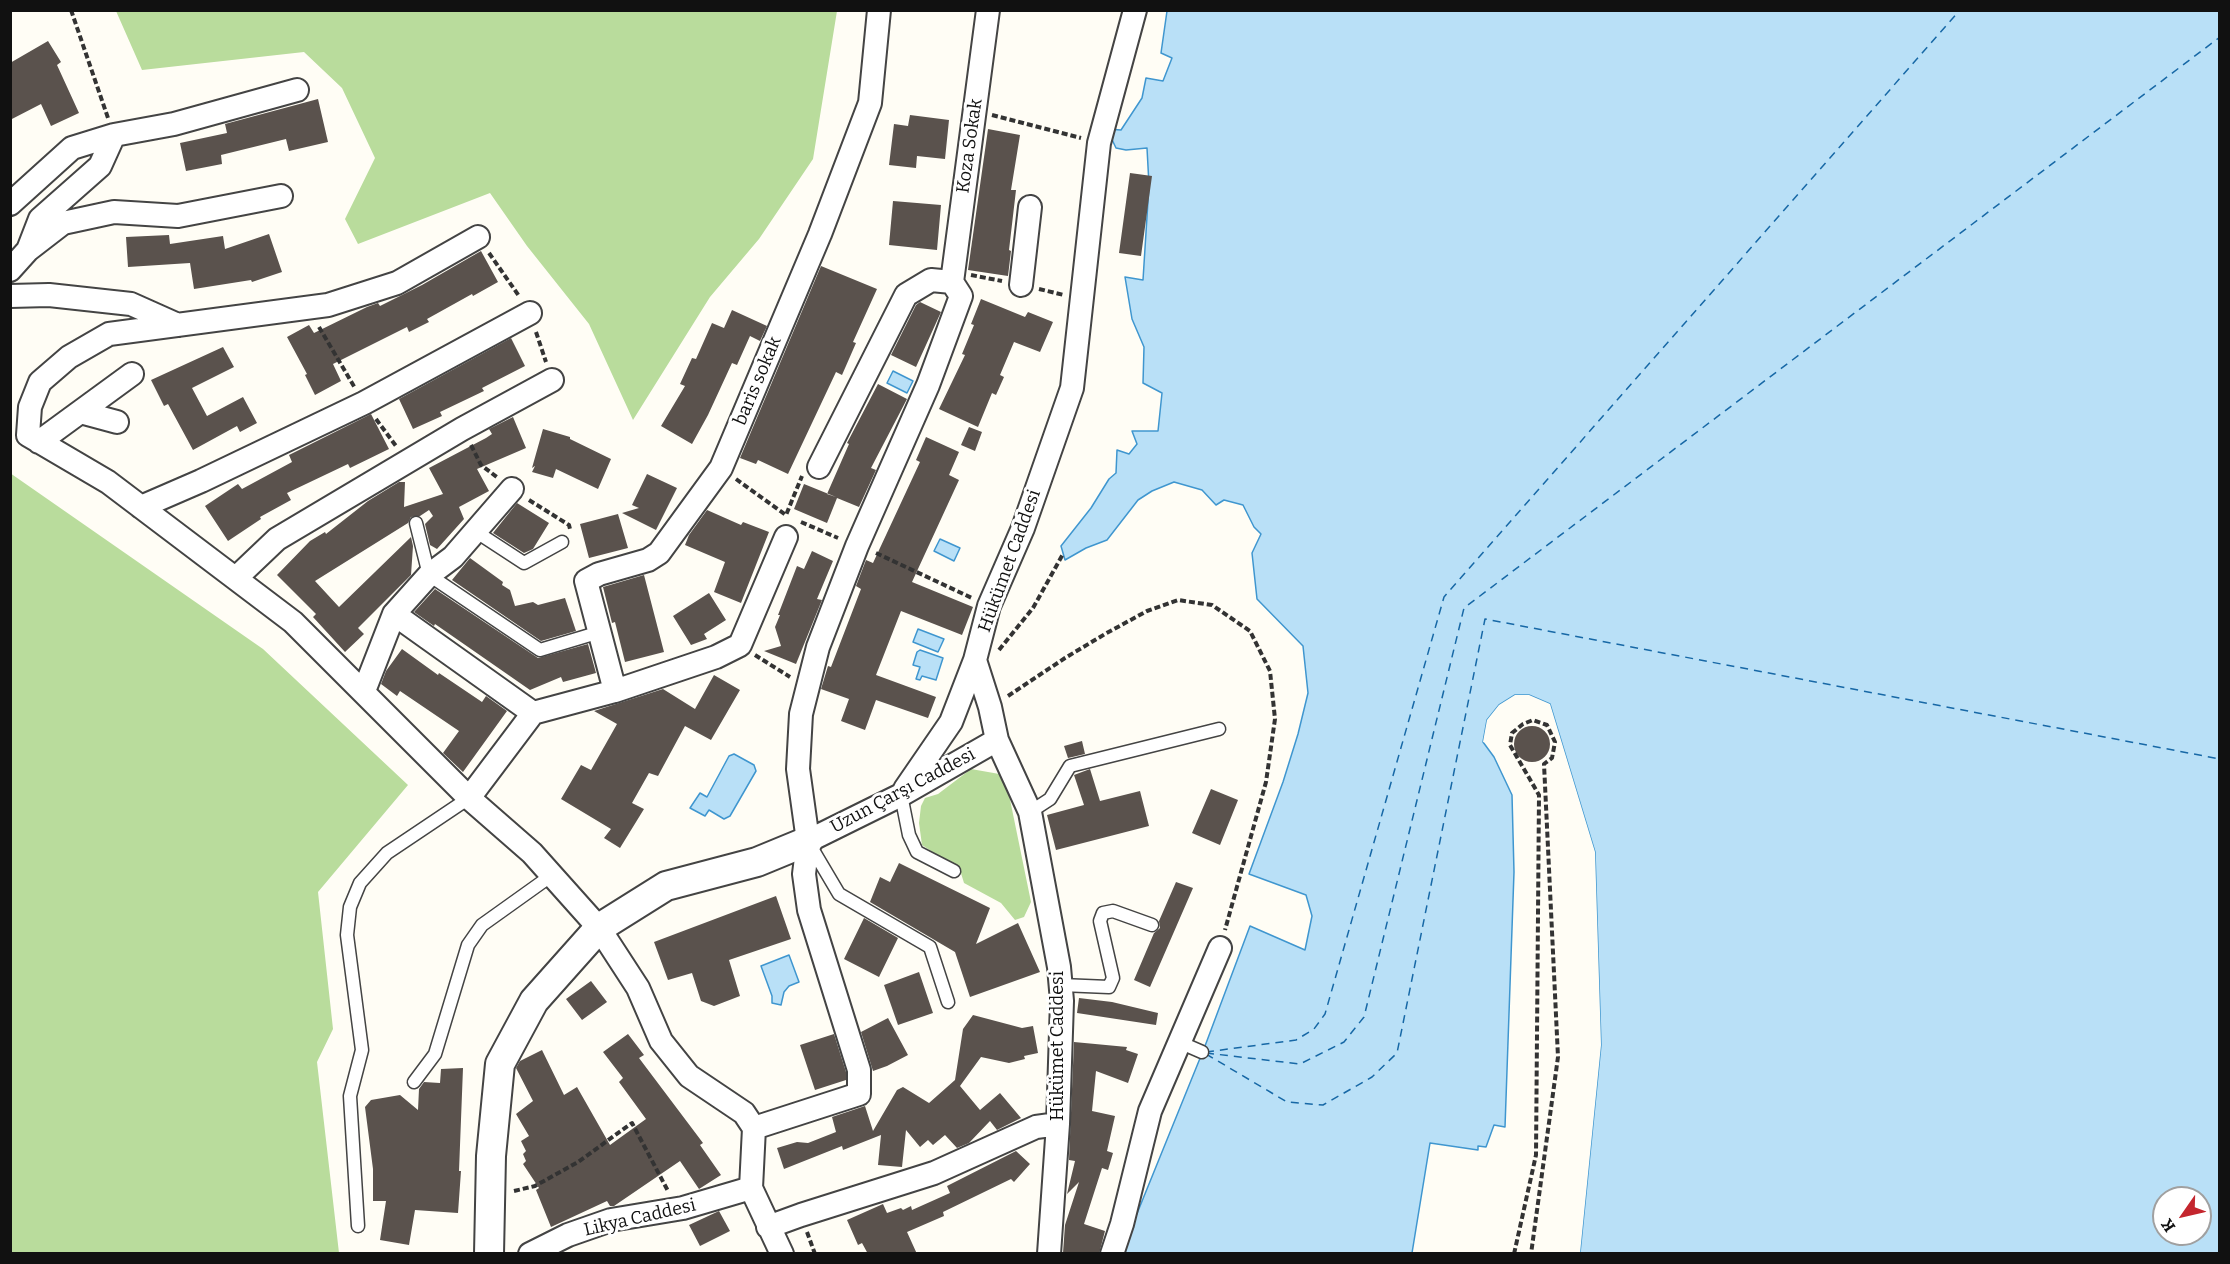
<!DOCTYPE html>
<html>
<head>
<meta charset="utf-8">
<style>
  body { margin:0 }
  #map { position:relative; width:2230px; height:1264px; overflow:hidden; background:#fffdf5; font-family:Bitter,serif }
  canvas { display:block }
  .frame { position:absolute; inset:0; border:12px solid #111; pointer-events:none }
  .north { position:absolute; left:2152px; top:1186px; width:60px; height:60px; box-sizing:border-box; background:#fff; border:2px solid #a0a0a0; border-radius:50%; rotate:236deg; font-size:16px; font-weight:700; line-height:24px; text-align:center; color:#111 }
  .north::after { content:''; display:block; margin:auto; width:21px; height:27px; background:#c4262e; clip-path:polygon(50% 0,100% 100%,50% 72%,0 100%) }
</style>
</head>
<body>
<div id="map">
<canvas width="2230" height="1264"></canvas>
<div class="frame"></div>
<div class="north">K</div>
</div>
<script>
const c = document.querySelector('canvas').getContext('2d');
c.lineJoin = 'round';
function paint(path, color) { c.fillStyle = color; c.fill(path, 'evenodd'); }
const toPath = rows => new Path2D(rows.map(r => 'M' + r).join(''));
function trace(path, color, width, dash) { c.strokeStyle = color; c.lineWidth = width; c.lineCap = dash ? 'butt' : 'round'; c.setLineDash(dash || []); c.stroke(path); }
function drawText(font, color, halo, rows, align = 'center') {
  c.font = font + ' Bitter,serif'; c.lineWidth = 6; c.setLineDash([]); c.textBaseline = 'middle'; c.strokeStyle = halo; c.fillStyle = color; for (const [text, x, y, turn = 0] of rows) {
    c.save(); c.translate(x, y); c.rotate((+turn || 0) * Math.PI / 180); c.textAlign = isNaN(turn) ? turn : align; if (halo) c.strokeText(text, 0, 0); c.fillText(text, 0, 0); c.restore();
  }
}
paint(toPath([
  [116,11,837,11,813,159,759,239,710,297,633,420,589,324,527,246,490,193,358,244,345,219,375,158,342,88,304,52,142,70],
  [10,473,263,649,408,785,318,892,333,1029,317,1062,339,1253,11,1253],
  [971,769,1005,775,1031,902,1024,917,1015,920,1001,903,964,883,960,870,922,845,919,823,921,806,925,798,938,794]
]), '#b9dc9c');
const water = toPath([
  [1167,11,2219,11,2219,1253,1580,1253,1601,1045,1595,852,1550,704,1529,695,1515,695,1499,705,1487,720,1483,742,1494,757,1512,795,1514,872,1505,1127,1494,1125,1486,1147,1478,1146,1478,1150,1430,1143,1412,1253,1121,1253,1205,1046,1250,926,1305,950,1312,916,1306,895,1249,874,1283,782,1298,734,1308,693,1303,646,1257,599,1252,553,1261,534,1254,527,1243,505,1224,500,1216,505,1202,490,1174,482,1152,491,1138,500,1107,540,1086,548,1065,560,1061,546,1091,508,1109,479,1116,473,1117,450,1129,454,1137,444,1132,431,1158,431,1162,393,1143,383,1144,347,1132,319,1125,277,1143,280,1149,185,1147,148,1126,150,1116,148,1107,129,1121,130,1142,98,1146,78,1163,81,1172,58,1161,53,1167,11],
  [2164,1198,2200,1198,2200,1234,2164,1234,2164,1198],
  [893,371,913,381,907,393,887,383,893,371],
  [940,539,960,548,954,561,934,551,940,539],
  [918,629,944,639,938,652,913,642,918,629],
  [920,650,943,658,936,680,922,676,920,680,916,679,920,667,913,665,917,652,920,650],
  [734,754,754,765,756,771,730,816,724,819,709,810,705,816,690,808,700,793,707,797,729,756,734,754],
  [789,955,799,982,789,986,784,992,781,1005,772,1003,772,996,761,966,789,955]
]);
paint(water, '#b9e0f7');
trace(water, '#3f96cf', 1.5);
paint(toPath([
  [1515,695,1529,695,1550,704,1595,852,1601,1045,1580,1253,1577,1253,1598,1045,1592,853,1547,706,1529,698,1515,698,1501,707,1490,721,1487,743,1483,742,1487,720,1499,705]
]), '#fffdf5');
trace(toPath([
  [1206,1052,1296,1040,1314,1029,1325,1014,1444,597,1960,10],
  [1206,1053,1300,1064,1344,1042,1364,1017,1464,608,2220,37],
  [1206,1054,1287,1102,1323,1105,1372,1077,1397,1053,1485,619,2220,759]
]), '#1768a6', 1.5, [8, 6]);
paint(toPath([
  [48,41,61,62,57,65,79,113,51,126,41,104,10,120,10,63],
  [318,99,328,142,289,151,286,139,221,155,222,164,186,171,180,143,227,133,225,124],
  [910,115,949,120,945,159,917,156,916,168,889,165,894,124,908,126],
  [988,129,1020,135,1011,190,1016,190,1009,250,1011,251,1008,276,968,270],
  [1130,173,1152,176,1141,256,1119,253],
  [893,201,941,205,937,250,889,245],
  [269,234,282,272,252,282,251,280,194,289,190,263,128,267,126,237,169,235,170,244,223,236,225,249],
  [481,251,498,282,473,296,472,294,427,319,429,322,409,332,407,327,333,364,341,381,315,395,305,375,307,374,287,337,309,325,314,333,367,307,378,303,380,306,422,285],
  [821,266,877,289,853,342,856,343,842,375,836,372,788,474,758,460,756,464,740,458],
  [981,299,1025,317,1028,312,1053,322,1040,352,1014,342,1000,375,1004,377,996,395,992,393,978,427,939,409,965,355,962,354,974,325,971,324],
  [920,302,941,312,916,367,891,355,916,305],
  [732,310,767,326,760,341,750,336,737,365,732,363,708,415,692,444,661,426,685,386,680,384,692,358,696,359,712,323,724,328],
  [511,338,525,366,482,388,484,391,440,412,442,416,413,429,399,399],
  [223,347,234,367,192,388,207,416,243,397,257,423,240,432,237,426,193,450,168,404,164,406,151,380],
  [878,384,907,399,871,468,876,470,859,507,837,498,827,523,794,509,804,484,836,497,827,494,849,444,847,443],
  [371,414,389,449,350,468,348,464,287,493,291,500,260,517,261,519,228,541,205,506,238,484,242,489,292,462,289,455],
  [513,417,526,448,477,469,489,491,459,507,464,519,437,549,430,545,425,524,433,516,429,510,420,516,411,517,408,523,315,581,339,607,411,537,413,546,411,575,358,628,364,634,345,652,313,617,316,614,277,575,310,541,325,532,326,534,368,501,399,482,405,482,404,507,443,494,429,468,486,438,492,434,489,429],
  [969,427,982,432,975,451,961,445],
  [543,429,570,437,570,439,611,459,598,489,556,469,553,478,532,472,535,466,532,468],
  [926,437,959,452,949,475,959,480,912,582,973,607,962,635,901,611,876,675,936,697,928,718,876,700,865,730,841,721,849,699,821,689,828,666,831,667,861,589,856,586,866,560,873,563,920,462,916,460],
  [647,474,677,488,656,530,622,513,639,508,632,505],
  [517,503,549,523,533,549,524,553,493,533],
  [707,510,741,525,743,522,769,532,741,603,714,592,725,562,685,545,689,535],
  [618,514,628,548,589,558,580,524],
  [812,551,833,561,817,599,822,600,796,664,764,651,781,646,775,627,780,615,778,615,797,566,804,569],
  [470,558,503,582,502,585,510,590,515,606,533,602,538,605,565,598,576,631,541,641,452,580],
  [644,575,664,652,625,662,615,622,612,623,603,587],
  [435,589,538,658,588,644,596,673,563,682,561,677,530,690,435,624,434,626,414,612],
  [709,593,726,620,704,634,707,639,691,645,673,616],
  [402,649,438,675,439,673,482,702,486,696,507,711,463,772,443,753,459,731,400,691,397,696,381,684,386,671],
  [714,675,740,690,711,740,685,726,658,776,649,773,632,803,644,809,620,848,604,838,611,829,561,799,581,765,591,770,617,724,594,711,663,689,695,709],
  '1514 744a18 18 0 1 1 36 0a18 18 0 1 1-36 0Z',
  [1082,741,1085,754,1068,758,1064,746],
  [1090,769,1100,801,1140,791,1149,826,1056,850,1047,815,1084,805,1074,775],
  [1211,789,1238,800,1220,845,1192,833],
  [899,863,990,908,976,944,1018,923,1040,972,970,997,955,952,870,902,880,877,890,882],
  [1176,882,1193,888,1150,987,1134,980,1154,933,1160,928,1159,921],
  [776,896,791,939,729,960,740,996,714,1006,701,1001,692,973,668,980,654,942],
  [864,918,898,938,879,977,844,959],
  [919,972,933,1013,898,1025,884,985],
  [591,981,607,1002,582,1020,566,999],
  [1079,998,1112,1002,1158,1013,1156,1025,1077,1013],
  [973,1015,1022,1028,1033,1026,1038,1053,1024,1056,1025,1059,1009,1063,981,1057,960,1086,980,1110,1000,1093,1021,1118,997,1130,990,1121,969,1143,957,1148,945,1135,933,1145,928,1140,920,1147,906,1130,902,1167,878,1165,881,1135,843,1150,842,1146,784,1169,777,1148,797,1142,808,1143,836,1132,832,1117,865,1106,873,1131,897,1090,903,1087,929,1103,955,1080,963,1029],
  [888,1018,908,1055,887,1066,873,1071,861,1032],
  [628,1034,644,1055,639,1058,703,1143,700,1145,721,1175,699,1189,680,1161,614,1206,610,1206,607,1201,551,1227,536,1190,539,1188,523,1164,526,1161,523,1154,526,1151,521,1141,529,1136,516,1114,533,1101,516,1068,520,1061,542,1050,564,1095,577,1087,610,1145,646,1119,619,1082,623,1078,603,1052],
  [834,1034,846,1072,846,1080,815,1090,800,1045],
  [1074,1042,1127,1047,1126,1050,1138,1054,1128,1083,1096,1071,1092,1111,1115,1116,1107,1151,1113,1153,1108,1170,1102,1168,1084,1224,1105,1231,1099,1254,1063,1253,1065,1225,1079,1182,1067,1194,1075,1161,1069,1160],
  [463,1068,459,1171,461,1171,458,1213,415,1210,409,1245,380,1240,386,1201,373,1201,373,1169,365,1107,371,1100,400,1095,418,1110,419,1089,424,1082,440,1083,441,1069],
  [1016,1151,1030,1164,1014,1182,1011,1179,943,1212,944,1216,907,1232,917,1254,868,1254,862,1243,858,1245,847,1220,883,1204,887,1213,901,1208,903,1210,911,1206,912,1210,950,1193,947,1186],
  [719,1211,730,1231,700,1246,689,1225]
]), '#5a524d');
const service = toPath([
  [416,523,429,575,540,650,600,632],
  [475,531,524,563,562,542],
  [901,795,909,835,917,852,954,871],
  [1030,812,1050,799,1070,766,1219,729],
  [810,845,839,894,930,947,948,1002],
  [1061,985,1109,987,1113,978,1100,921,1103,913,1113,911,1152,925],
  [1179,1042,1202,1052],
  [414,1082,435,1054,468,945,482,925,552,875],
  [358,1226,350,1096,362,1050,347,935,350,907,360,883,387,853,469,798]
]);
const minor = toPath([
  [10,204,72,148,114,135],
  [478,237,397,283,328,305,109,334,69,357,40,382,30,407,28,435,108,482,293,622,469,798,532,853,599,928,638,988,661,1041,689,1076,744,1113,754,1128],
  [28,250,40,219,100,166,114,135,174,124,297,90],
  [10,270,28,250,63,223,114,212,178,216,281,196],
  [952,282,988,10],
  [1021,285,1030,207],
  [10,296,49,295,131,304,178,325],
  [80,412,132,374],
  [39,442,80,412,117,422],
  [819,467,906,295,931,280,952,282],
  [141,507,201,481,364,403,530,313],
  [236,578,277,539,462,429,552,380],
  [394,614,533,713],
  [364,691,394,614,429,575,453,557,512,489],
  [615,691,586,581,599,574,648,560,659,553,721,468,820,234,870,103,879,10],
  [905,789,951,722,975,660],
  [469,798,533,713,615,691,716,657,740,645,786,537],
  [808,841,901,795,997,740],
  [754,1128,859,1094,859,1070,809,910,804,874,808,841,798,769,801,714,818,647,857,546,928,385,961,296,952,282],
  [754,1128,751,1188,782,1254],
  [768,1227,801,1215,934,1173,1036,1127,1058,1124],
  [530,1254,568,1235,611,1220,683,1208,751,1188],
  [1049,1254,1058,1124,1062,1001,1059,967,1030,812,997,740,990,707,975,660,989,606,1023,528,1072,388,1099,143,1135,10],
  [1112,1254,1122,1224,1150,1111,1220,948]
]);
const tertiary = toPath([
  [489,1254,491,1156,500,1064,534,1001,599,928,666,886,757,862,808,841]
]);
trace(service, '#444', 15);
trace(minor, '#444', 26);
trace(tertiary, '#444', 32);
trace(toPath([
  [71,10,108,118],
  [992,115,1081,138],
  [489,253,519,296],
  [971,275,1002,281],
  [1039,289,1064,295],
  [319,327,355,388],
  [536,332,546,362],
  [376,419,396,446],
  [471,445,481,465,498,478],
  [736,479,786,515,802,476],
  [529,500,569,525,570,529],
  [801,522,838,538],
  [876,553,972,598],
  [999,650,1033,608,1063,554],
  [755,655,790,677],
  [1008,696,1065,658,1105,634,1147,611,1178,600,1212,605,1250,631,1270,671,1275,719,1266,782,1225,930],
  [514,1191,535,1186,578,1162,632,1123,668,1191],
  [807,1232,815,1254],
  [1514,1254,1536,1155,1539,795,1510,745,1512,733,1523,724,1533,720,1547,725,1555,742,1552,758,1544,764,1558,1057,1531,1254]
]), '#333', 4, [6, 3]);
trace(service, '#fff', 12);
trace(minor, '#fff', 22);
trace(tertiary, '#fff', 28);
drawText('18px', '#111', '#fff', [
  ["Koza Sokak",970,146,-82],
  ["baris sokak",758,381,-67],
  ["Hükümet Caddesi",1010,561,-70],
  ["Uzun Çarşı Caddesi",903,791,-28],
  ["Hükümet Caddesi",1058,1046,-90],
  ["Likya Caddesi",640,1218,-13]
]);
</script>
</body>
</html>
